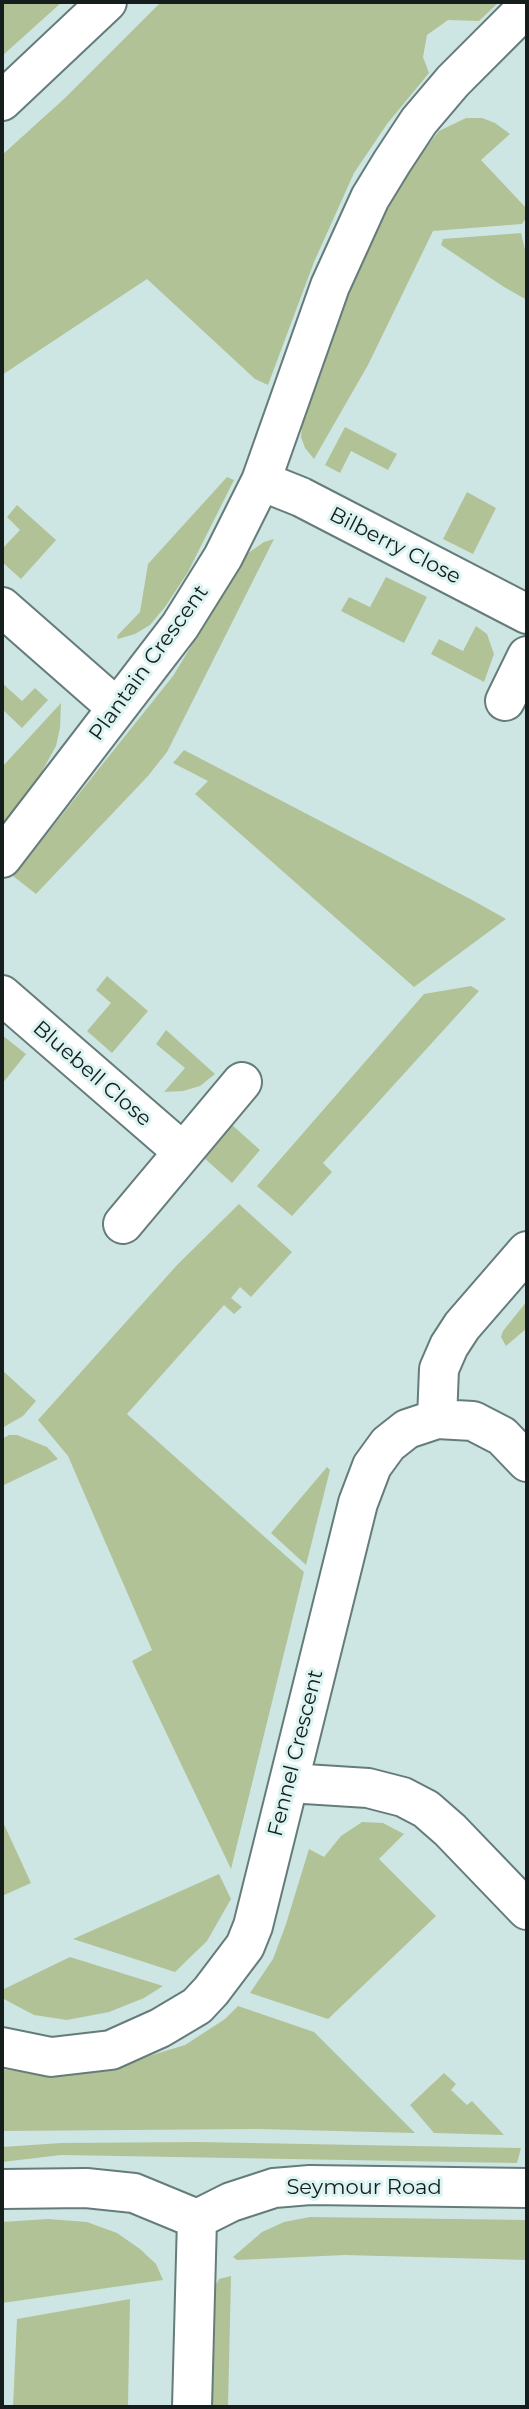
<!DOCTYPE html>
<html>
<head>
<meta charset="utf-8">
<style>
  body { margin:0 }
  #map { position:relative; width:529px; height:2409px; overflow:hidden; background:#cde6e4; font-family:Montserrat,sans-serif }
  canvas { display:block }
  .frame { position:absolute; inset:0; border:4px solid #151e1d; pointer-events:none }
</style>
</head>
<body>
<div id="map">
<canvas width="529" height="2409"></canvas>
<div class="frame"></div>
</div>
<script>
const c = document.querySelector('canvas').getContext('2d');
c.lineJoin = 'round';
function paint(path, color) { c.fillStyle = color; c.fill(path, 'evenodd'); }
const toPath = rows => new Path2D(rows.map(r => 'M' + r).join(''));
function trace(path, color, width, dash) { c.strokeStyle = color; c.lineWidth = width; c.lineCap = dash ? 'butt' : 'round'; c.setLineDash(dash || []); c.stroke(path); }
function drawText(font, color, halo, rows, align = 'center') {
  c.font = font + ' Montserrat,sans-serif'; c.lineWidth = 6; c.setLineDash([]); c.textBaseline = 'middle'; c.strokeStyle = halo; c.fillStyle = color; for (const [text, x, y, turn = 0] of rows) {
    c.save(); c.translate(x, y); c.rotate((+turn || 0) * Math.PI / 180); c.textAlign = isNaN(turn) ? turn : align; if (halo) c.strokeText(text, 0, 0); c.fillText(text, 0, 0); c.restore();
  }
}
paint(toPath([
  [2,2,62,2,2,56],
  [161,2,499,2,479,21,448,20,427,35,423,57,429,73,387,124,354,173,314,262,268,385,255,379,147,279,2,375,2,155,65,98],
  [466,118,482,118,495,123,510,134,481,160,527,209,527,217,522,224,433,231,368,365,314,459,305,448,301,437,303,418,350,286,383,216,415,162,439,131],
  [521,233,527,258,527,300,504,287,441,245,443,239],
  [345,427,397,454,388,470,351,451,340,473,325,465],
  [227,477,234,480,188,572,165,607,150,625,135,634,118,639,117,636,140,612,148,564],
  [467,492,496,508,473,554,443,539],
  [17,505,56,540,21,579,2,562,2,549,20,530,7,517],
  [274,539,167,752,148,776,36,894,13,876,173,676,204,625,241,558,264,542],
  [386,577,427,597,404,643,341,611,349,597,370,607],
  [476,626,487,634,494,654,484,682,431,654,439,639,463,651],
  [2,683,22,701,35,688,48,700,22,728,2,709],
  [61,703,60,728,56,746,39,777,2,826,2,767],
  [184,750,474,901,506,919,414,987,195,794,208,781,173,763],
  [107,976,148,1011,112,1053,87,1031,111,1003,96,990],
  [471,986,479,991,323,1163,332,1172,292,1216,257,1186,424,994],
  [166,1030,215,1074,200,1086,183,1091,164,1092,185,1068,156,1044],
  [2,1035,26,1054,2,1084],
  [231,1124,260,1150,232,1183,203,1157],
  [239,1204,292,1252,251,1297,240,1287,231,1298,242,1307,234,1314,224,1305,127,1414,304,1572,231,1869,132,1661,152,1650,68,1456,38,1420,178,1264],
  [527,1301,527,1328,506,1346,501,1337,503,1331],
  [2,1370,36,1401,23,1416,2,1428],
  [9,1435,17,1435,47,1447,58,1459,2,1486,2,1439],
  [327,1467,330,1470,306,1565,271,1533],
  [2,1820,31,1883,2,1896],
  [362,1822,383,1823,404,1834,379,1859,436,1916,328,2019,250,1993,273,1959,286,1924,309,1849,324,1857,341,1836],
  [219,1874,231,1899,207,1941,175,1972,73,1939],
  [70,1957,163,1986,144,1998,109,2012,67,2020,34,2015,2,1998,2,1990],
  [238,2006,314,2032,415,2133,258,2129,2,2131,2,2069,44,2075,115,2070,149,2056,185,2045,225,2019],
  [444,2073,456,2084,451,2090,467,2105,472,2101,504,2135,434,2133,410,2105],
  [198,2142,521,2148,517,2163,61,2155,2,2162,2,2147,61,2143],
  [310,2217,527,2220,527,2260,345,2255,237,2260,233,2257,262,2232,284,2222],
  [48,2219,87,2222,117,2233,140,2249,156,2264,163,2280,2,2303,2,2222],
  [231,2276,228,2407,210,2407,214,2288,219,2279],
  [130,2299,128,2407,13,2407,17,2319]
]), '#b2c297');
const minor = toPath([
  [261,481,301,497,527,614],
  [2,607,117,708],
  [505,701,527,656],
  [2,858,180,626,223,557,261,481,330,286,370,198,392,162,419,121,453,81,527,7],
  [2,995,183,1152],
  [123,1224,242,1082],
  [437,1419,439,1369,449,1346,462,1326,527,1251],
  [289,1783,368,1788,403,1797,426,1809,450,1830,527,1910],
  [2,2047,51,2057,111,2050,160,2028,197,2006,211,1991,245,1946,253,1926,358,1503,372,1466,388,1444,407,1429,437,1419,473,1421,502,1436,527,1462],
  [2,2189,86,2188,134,2193,197,2219,231,2202,274,2188,310,2185,527,2188],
  [192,2407,197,2219]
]);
const major = toPath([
  [2,101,107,2]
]);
trace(minor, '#657c7a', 42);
trace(major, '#657c7a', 42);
trace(minor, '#fff', 38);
trace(major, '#fff', 38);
drawText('21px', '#151e1d', '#dbf4f1', [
  ["Bilberry Close",395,546,27],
  ["Plantain Crescent",149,663,-54],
  ["Bluebell Close",92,1074,41],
  ["Fennel Crescent",296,1753,-76],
  ["Seymour Road",364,2188]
]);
</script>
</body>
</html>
